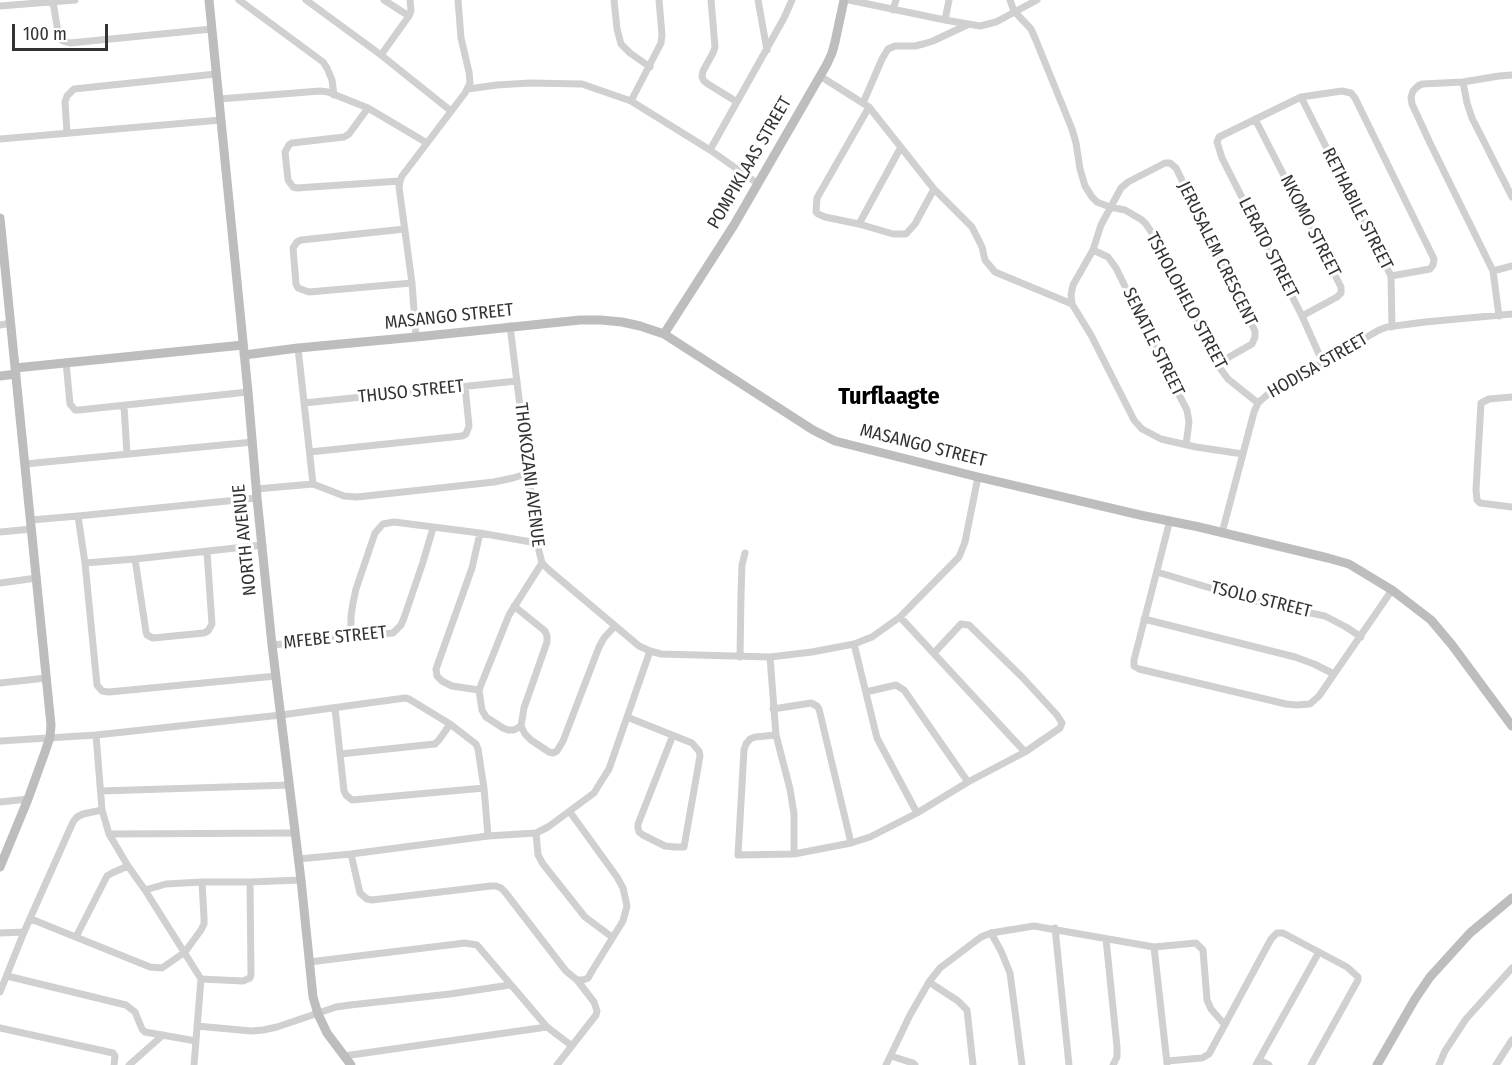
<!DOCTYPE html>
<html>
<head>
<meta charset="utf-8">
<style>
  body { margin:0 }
  #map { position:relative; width:1512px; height:1065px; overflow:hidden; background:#fff; font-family:"Fira Sans Condensed",sans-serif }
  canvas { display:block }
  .scale { position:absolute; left:12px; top:24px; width:96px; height:27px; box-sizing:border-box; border:3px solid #333; border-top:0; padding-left:8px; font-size:18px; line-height:21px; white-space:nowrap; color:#333; -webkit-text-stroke:4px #fff; paint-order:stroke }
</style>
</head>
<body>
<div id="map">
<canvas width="1512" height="1065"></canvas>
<div class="scale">100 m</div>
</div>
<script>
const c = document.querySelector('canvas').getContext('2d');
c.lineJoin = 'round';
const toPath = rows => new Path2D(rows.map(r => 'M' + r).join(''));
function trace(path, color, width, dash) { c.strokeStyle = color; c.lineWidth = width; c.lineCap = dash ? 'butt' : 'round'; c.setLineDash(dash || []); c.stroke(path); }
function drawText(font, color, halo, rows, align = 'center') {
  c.font = font + ' "Fira Sans Condensed",sans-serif'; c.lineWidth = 6; c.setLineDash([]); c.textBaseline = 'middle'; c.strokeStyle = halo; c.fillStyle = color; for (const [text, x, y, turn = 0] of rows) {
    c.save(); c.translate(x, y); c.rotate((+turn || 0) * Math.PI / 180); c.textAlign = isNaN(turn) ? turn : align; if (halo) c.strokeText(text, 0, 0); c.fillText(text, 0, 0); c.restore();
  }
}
trace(toPath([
  [239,0,323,62,327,68,332,80,334,95],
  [306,0,381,55,451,111],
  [384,0,409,16],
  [614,0,617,29,621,44,630,53,650,67],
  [711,0,715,47,713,53,703,71,702,77,704,81,708,84,737,102],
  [758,0,767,50],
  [849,0,945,20,980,26,996,22,1037,0],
  [1010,0,1014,11,1031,29,1035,38,1072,129,1076,143,1080,169,1085,186,1092,197,1097,202,1110,207,1125,210,1142,220,1146,224,1156,239,1217,364,1228,379,1258,403],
  [53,2,59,38,63,41,70,43,212,29],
  [0,6,75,0],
  [893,10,896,0],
  [945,20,949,0],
  [381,55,409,16,411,11,410,0],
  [820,76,869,107,934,189,972,227,982,247,985,260,995,272,1072,304],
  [1463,82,1467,103,1472,118,1512,197],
  [468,89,497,85,530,83,582,84,631,101,710,150,757,183],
  [1301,97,1391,276,1392,327],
  [219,99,320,91,328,92,368,108,427,143],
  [631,101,661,43,662,35,659,0],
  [863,103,882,59,888,49,895,46,915,46,923,44,933,41,967,25],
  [869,107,817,198,816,212,818,214,825,217,859,224,893,234,906,234,915,224,934,189],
  [368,108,349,134,344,137,292,143,289,145,285,152,288,180,293,187,297,188,400,181],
  [1255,119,1341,287,1341,293,1337,297,1302,316],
  [67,133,65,102,67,96,74,89,216,74],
  [0,139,221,120],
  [710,150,784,18,792,0],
  [859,224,901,147],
  [405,229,301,240,297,242,293,248,296,284,298,288,309,292,412,283],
  [1093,250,1108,257,1116,268,1168,374,1187,410,1189,422,1186,445],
  [1493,271,1512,266],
  [1499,316,1493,271,1430,143,1412,104,1411,97,1413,91,1418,86,1422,84,1463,82,1499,76,1512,75],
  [0,325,11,323],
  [510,326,537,543,542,563,549,570,639,646,650,651,661,654,770,657,812,652,854,644,872,637,900,617,959,557,965,542,978,477],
  [416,337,412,283,399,187,400,181,402,176,465,93,470,83,469,72,461,38,458,0],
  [298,348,313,484,344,496,357,497,494,482,513,478,529,473],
  [66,362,70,404,75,410,79,410,248,392],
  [1323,363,1302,316,1222,158,1217,142,1219,137,1301,97,1342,91,1351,93,1355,98,1434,259,1433,265,1430,269,1391,276],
  [1217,364,1252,344,1255,337,1255,331,1176,168,1170,163,1165,163,1128,182,1121,188,1101,225,1093,250,1073,285,1071,295,1072,304,1091,335,1134,420,1142,429,1161,439,1196,447,1243,454],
  [1512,397,1489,399,1481,403,1476,490,1477,500,1480,503,1512,507],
  [304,403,517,381],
  [124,406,127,454],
  [310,452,462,436,466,434,469,426,465,386],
  [25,464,253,442],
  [256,489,313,484],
  [78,516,85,563,97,685,102,691,109,692,276,676],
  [31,520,78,516,257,498],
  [1170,520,1134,660,1134,666,1139,669,1286,704,1297,705,1310,704,1319,696,1392,590],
  [0,532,32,529],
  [1222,533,1254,412,1258,403,1267,395,1379,330,1387,327,1425,322,1512,314],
  [135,559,146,632,147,635,153,638,204,633,208,631,212,624,207,552],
  [85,563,135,559,263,545],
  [1157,572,1240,597,1286,608,1325,616,1346,627,1361,637],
  [0,583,37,578],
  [514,606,545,631,547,636,547,642,524,708,521,726,525,734,531,740,549,752,553,753,557,751,563,741,599,647,604,638,615,626],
  [900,617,1025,752],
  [1144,619,1295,657,1314,664,1334,674],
  [351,637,351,616,353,603,356,589,375,533,383,524,394,522,480,533,537,543],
  [854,644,877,738,917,813],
  [272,645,393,633,401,625,404,618,423,562,433,528],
  [740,657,741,595,742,565,745,553],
  [770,657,776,735,790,789,794,814,794,854],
  [0,683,46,678],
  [479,690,452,686,442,681,437,676,436,669,472,568,480,533],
  [866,692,896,685,904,690,968,782],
  [335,708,344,791,346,795,352,800,484,788],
  [773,709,811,703,817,706,819,709,851,843],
  [627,717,692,743,699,751,700,756,684,847,675,847,665,846,643,835,639,832,638,828,638,824,673,735],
  [521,726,514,730,508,730,503,728,486,717,482,710,479,690,509,615,542,563],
  [96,735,102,810,109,834,128,866,145,890,201,979,194,1065],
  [776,735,755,737,750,739,746,744,744,750,738,855,794,854,851,843,870,837,917,813,968,782,1025,752,1060,728,1062,723,1057,715,1022,677,969,625,961,624,934,653],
  [0,741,96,735,281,715,405,698,409,699,450,724,476,744,478,749,484,788,488,836],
  [340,754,435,744,439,740,450,724],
  [101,791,289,785],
  [0,802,28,799],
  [536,833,538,855,543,864,585,917,612,937],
  [109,834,294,833],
  [351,854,360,893,367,899,372,900,491,886,496,886,501,888,505,892,566,971,577,980,583,980,588,978,592,971,623,921,627,906,623,888,617,877,570,812],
  [298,859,351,854,488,836,536,833,548,827,594,793,602,780,609,769,650,651],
  [145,890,166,884,202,882,250,882,301,880],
  [31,919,150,967,162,968,185,952,201,930,204,924,204,918,202,882],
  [1055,928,1069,1065],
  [0,933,24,932],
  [991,933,1001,951,1010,973,1022,1065],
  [76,937,107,876,112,873,128,866],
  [1106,939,1117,1047,1117,1057,1113,1065],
  [1154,947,1167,1063],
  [309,962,465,943,477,945,547,1027,572,1046],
  [7,976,126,1005,135,1012,142,1029,145,1032,196,1041],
  [201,979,243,981,250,978,251,975,250,882],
  [929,982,958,1001,967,1010,973,1065],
  [0,992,24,932,73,822,77,817,83,814,102,810],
  [197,1026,251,1031,263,1030,277,1027,336,1007,350,1005,450,994,510,985],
  [0,1028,113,1053,115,1056,114,1065],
  [344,1056,547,1027],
  [891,1056,913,1063,915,1065],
  [1259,1060,1269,1065],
  [1167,1061,1202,1058,1209,1054,1271,939,1277,933,1283,933,1347,967,1358,977,1358,980,1311,1065],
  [129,1065,163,1035],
  [557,1065,596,1015,597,1011,594,1002,577,980],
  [886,1065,910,1015,929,982,940,968,981,937,991,933,1034,926,1154,947,1196,943,1203,950,1207,1000,1211,1009,1225,1025],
  [1256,1065,1319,952],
  [1439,1065,1445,1051,1466,1019,1512,968],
  [1496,1065,1512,1040]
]), '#d0d0d0', 7);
trace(toPath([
  [209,0,248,392,257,498,272,645,301,880,313,997,318,1014,327,1033,351,1065],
  [0,218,51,725,50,737,45,752,28,799,0,867],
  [664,334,734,225,827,64,832,53,835,42,844,0],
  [244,355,298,348,416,337,580,320,601,320,622,322,640,326,664,334,813,430,835,441,978,477,1140,515,1199,527,1328,558,1349,564,1392,590,1431,620,1452,645,1512,726],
  [15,368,243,345],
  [0,376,16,374],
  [1377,1065,1415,999,1430,977,1470,933,1512,898]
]), '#bdbdbd', 9);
drawText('18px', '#333', '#fff', [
  ["POMPIKLAAS STREET",750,163,-60],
  ["RETHABILE STREET",1357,209,63],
  ["NKOMO STREET",1310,226,63],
  ["LERATO STREET",1268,248,63],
  ["JERUSALEM CRESCENT",1217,254,64],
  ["TSHOLOHELO STREET",1186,301,62],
  ["MASANGO STREET",449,317,-6],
  ["SENATLE STREET",1153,342,64],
  ["HODISA STREET",1318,366,-30],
  ["THUSO STREET",411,392,-6],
  ["MASANGO STREET",923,446,14],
  ["THOKOZANI AVENUE",529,475,83],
  ["NORTH AVENUE",245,540,-96],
  ["TSOLO STREET",1261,600,14],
  ["MFEBE STREET",335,638,-6]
]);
drawText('bold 24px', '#000', '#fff', [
  ["Turflaagte",889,397]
]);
</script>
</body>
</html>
